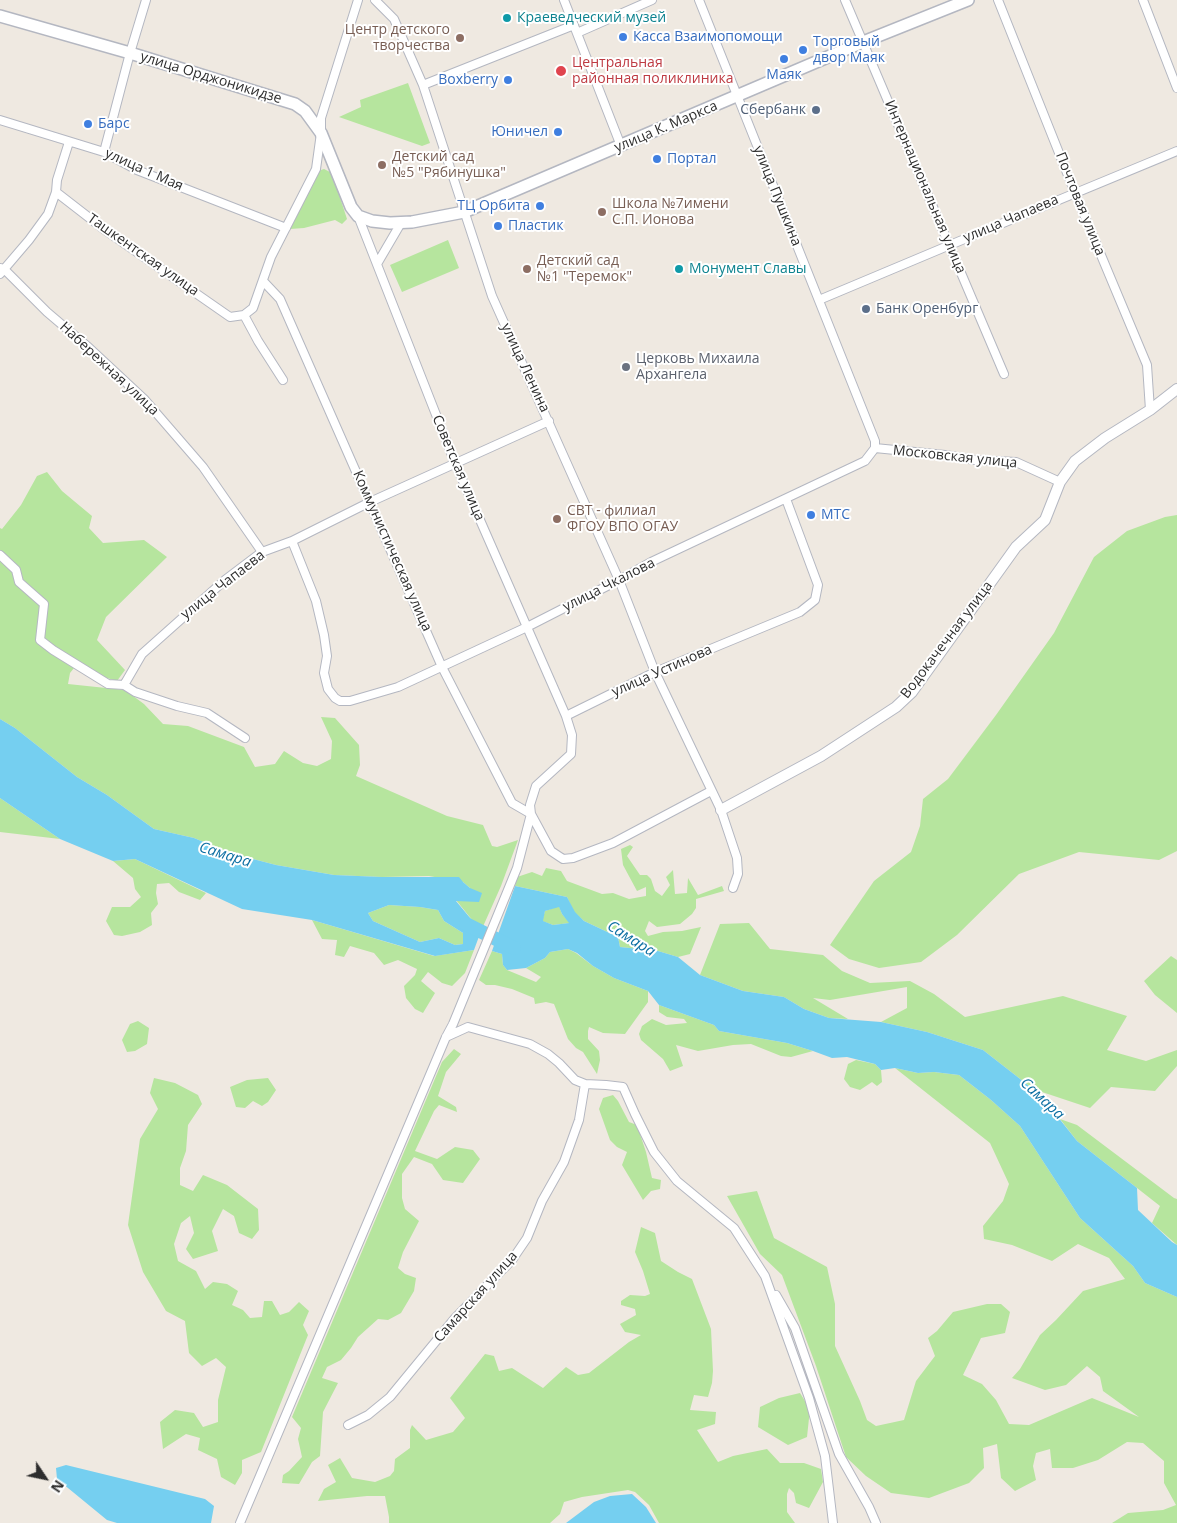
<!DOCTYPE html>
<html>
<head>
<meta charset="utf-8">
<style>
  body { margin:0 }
  #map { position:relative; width:1177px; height:1523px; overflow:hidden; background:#efe9e1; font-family:"Open Sans",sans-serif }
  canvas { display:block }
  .north { position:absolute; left:20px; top:1453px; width:50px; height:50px; -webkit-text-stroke:4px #fff; paint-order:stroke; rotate:124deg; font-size:14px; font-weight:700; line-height:20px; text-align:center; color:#2e2e2e }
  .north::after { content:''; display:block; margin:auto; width:18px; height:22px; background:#2e2e2e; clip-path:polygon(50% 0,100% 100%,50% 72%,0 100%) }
</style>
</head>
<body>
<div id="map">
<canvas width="1177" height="1523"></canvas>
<div class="north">N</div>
</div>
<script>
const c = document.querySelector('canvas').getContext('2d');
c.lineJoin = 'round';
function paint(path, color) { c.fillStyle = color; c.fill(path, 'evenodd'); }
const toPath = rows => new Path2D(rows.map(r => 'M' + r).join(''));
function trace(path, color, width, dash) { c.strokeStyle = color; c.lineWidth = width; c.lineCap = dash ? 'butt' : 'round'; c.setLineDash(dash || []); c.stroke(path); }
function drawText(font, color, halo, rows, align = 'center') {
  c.font = font + ' "Open Sans",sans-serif'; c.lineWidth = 4; c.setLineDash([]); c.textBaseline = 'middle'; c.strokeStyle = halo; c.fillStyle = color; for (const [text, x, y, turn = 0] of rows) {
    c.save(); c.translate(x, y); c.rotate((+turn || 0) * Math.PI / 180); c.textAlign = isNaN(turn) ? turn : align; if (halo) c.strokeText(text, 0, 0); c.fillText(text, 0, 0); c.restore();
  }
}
paint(toPath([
  [408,83,430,143,422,146,339,117,361,107,360,100],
  [324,169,332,173,347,219,342,224,335,220,304,228,290,229,318,171],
  [448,240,459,268,402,292,390,265],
  [47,472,62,491,92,516,89,528,103,543,144,540,167,557,106,617,97,640,125,670,117,681,74,668,70,673,68,684,125,690,144,704,163,724,188,726,244,747,255,767,275,764,284,751,303,763,317,766,331,759,332,741,321,717,335,718,359,745,360,765,356,776,447,816,483,825,492,846,497,847,518,840,501,886,481,931,456,900,470,888,463,882,429,876,382,877,334,875,276,865,230,853,194,838,154,829,107,795,77,777,15,728,0,719,0,528,2,529,21,505,37,476],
  [1177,515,1177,851,1159,860,1079,852,1019,874,957,935,921,962,879,968,849,959,830,945,874,881,911,852,920,826,923,799,948,779,996,715,1054,633,1094,557,1127,531,1165,517],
  [0,798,60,839,0,832],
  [630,845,633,847,627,856,640,875,647,875,651,879,655,891,662,896,670,885,666,877,673,870,675,894,687,893,688,878,698,895,722,886,724,891,696,899,696,908,692,914,680,924,657,927,649,921,645,931,648,936,663,932,682,931,701,927,690,954,678,957,658,951,620,947,618,937,584,921,574,912,567,897,515,886,517,877,532,872,542,876,546,868,561,871,567,881,602,894,613,893,629,899,646,896,646,887,637,891,623,865,621,849],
  [135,859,206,893,200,900,179,892,169,883,157,884,156,893,158,904,151,913,152,925,140,932,122,936,114,935,106,921,112,907,130,907,141,897,135,889,133,878,113,861],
  [389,905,420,907,438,910,444,921,463,933,463,944,455,945,439,938,420,942,373,921,368,913],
  [559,906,562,914,570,923,553,925,542,921,545,911],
  [312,920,434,956,474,950,465,973,452,986,442,983,428,972,421,981,435,993,423,1013,415,1009,406,998,404,986,415,975,417,969,398,960,384,965,374,953,350,946,344,957,335,955,337,940,322,939],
  [749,923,770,949,823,955,842,971,870,983,910,981,934,994,965,1017,1063,996,1127,1016,1107,1050,1146,1061,1177,1050,1177,1066,1155,1091,1111,1087,1090,1108,1033,1089,983,1050,927,1032,881,1022,907,1008,907,987,830,1000,813,998,848,1019,829,1018,804,1009,784,997,743,991,700,975,720,924],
  [568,949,576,953,593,966,614,978,648,991,648,1002,625,1034,603,1033,589,1027,588,1031,588,1039,599,1051,600,1060,597,1074,583,1052,576,1048,568,1039,554,1004,546,1002,535,1004,534,998,512,989,495,985,486,985,479,980,492,951,502,954,503,965,507,970,536,982,541,977,526,968,545,958,550,952],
  [1171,956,1177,960,1177,1013,1155,995,1144,981],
  [659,1005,714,1025,719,1031,787,1043,813,1051,791,1057,781,1056,751,1044,733,1045,698,1051,676,1045,683,1066,670,1071,663,1059,641,1040,639,1034,642,1026,652,1019,666,1025,687,1023,684,1019,667,1017,659,1012],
  [138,1021,149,1028,147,1044,135,1051,127,1052,122,1040,130,1024],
  [454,1049,461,1054,446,1072,438,1096,456,1107,457,1112,439,1105,434,1111,415,1151,437,1159,455,1147,473,1150,480,1159,463,1183,443,1180,432,1164,414,1157,402,1174,402,1198,405,1209,419,1221,403,1252,398,1268,405,1274,416,1278,414,1291,401,1313,388,1320,378,1319,358,1337,351,1348,341,1360,327,1367,322,1378,338,1383,323,1412,320,1456,312,1462,299,1484,282,1483,283,1475,289,1471,302,1457,298,1439,301,1428,292,1417,442,1062],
  [856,1060,875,1064,881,1070,882,1082,877,1086,872,1082,860,1090,850,1087,844,1079,848,1064],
  [895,1068,918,1073,934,1072,959,1075,991,1100,1020,1126,1080,1218,1133,1266,1145,1283,1177,1297,1177,1523,1112,1523,1128,1513,1163,1510,1176,1505,1164,1483,1164,1461,1143,1443,1127,1442,1098,1460,1073,1468,1052,1468,1050,1449,1036,1453,1033,1466,1036,1480,1015,1491,1001,1478,997,1444,983,1448,984,1468,969,1483,929,1498,891,1493,866,1476,846,1457,816,1366,782,1275,760,1254,727,1196,757,1191,774,1238,827,1267,835,1304,835,1346,860,1401,867,1420,876,1426,904,1420,916,1381,935,1356,928,1338,937,1331,953,1312,987,1304,1001,1304,1010,1312,1005,1333,981,1338,963,1375,982,1384,996,1400,1009,1424,1029,1425,1092,1398,1139,1417,1103,1391,1100,1377,1087,1366,1066,1385,1045,1390,1012,1378,1020,1369,1040,1335,1056,1320,1083,1291,1125,1279,1109,1258,1078,1244,1052,1261,1012,1245,984,1239,983,1226,1003,1201,1009,1184,990,1143],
  [154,1078,175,1083,198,1095,202,1104,188,1125,186,1151,180,1168,180,1185,193,1191,203,1175,227,1185,258,1209,259,1230,252,1239,239,1233,234,1216,223,1209,212,1231,218,1251,193,1259,186,1249,194,1233,190,1216,181,1223,174,1244,178,1261,196,1271,205,1289,213,1282,227,1284,238,1291,232,1305,243,1310,250,1318,262,1317,264,1301,272,1301,280,1315,289,1312,299,1302,309,1311,303,1325,308,1335,261,1452,242,1460,242,1473,235,1485,221,1477,217,1459,198,1450,200,1438,186,1434,163,1449,160,1422,175,1410,194,1413,203,1427,218,1422,218,1400,226,1367,216,1358,202,1366,189,1353,185,1321,166,1311,143,1272,128,1225,140,1139,158,1109,150,1093],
  [268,1078,276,1090,268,1102,262,1106,253,1101,245,1108,236,1107,230,1087,247,1080],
  [613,1095,618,1101,629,1122,637,1125,646,1152,652,1178,661,1180,660,1189,651,1191,643,1200,622,1165,627,1152,617,1147,610,1140,599,1109,603,1098],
  [1060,1119,1077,1125,1174,1198,1177,1199,1177,1245,1152,1223,1160,1206,1077,1141],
  [641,1227,655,1233,661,1261,678,1272,692,1279,711,1329,713,1371,712,1383,708,1397,694,1395,690,1410,716,1412,715,1424,697,1430,718,1462,733,1456,767,1449,780,1463,804,1463,821,1469,823,1482,809,1508,796,1503,794,1493,789,1488,787,1494,787,1512,795,1523,659,1523,649,1505,635,1492,628,1490,582,1497,564,1502,560,1514,550,1523,389,1523,389,1517,385,1496,367,1496,318,1501,324,1489,336,1482,328,1465,340,1458,352,1478,375,1482,390,1476,394,1471,395,1459,410,1448,410,1430,412,1425,426,1440,453,1432,465,1418,450,1398,485,1354,494,1356,499,1371,512,1368,543,1388,566,1367,578,1375,589,1373,629,1342,641,1335,625,1332,620,1324,636,1315,635,1309,621,1305,621,1301,630,1295,645,1296,650,1294,643,1271,635,1252],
  [800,1393,810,1409,807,1437,788,1445,758,1427,760,1407,779,1398]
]), '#b6e59e');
paint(toPath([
  [0,719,15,728,77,777,107,795,154,829,194,838,230,853,276,865,334,875,382,877,459,877,463,882,470,888,482,893,479,902,456,901,481,931,474,950,435,956,312,920,242,909,135,859,113,861,60,839,0,798],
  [389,905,420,907,438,910,444,921,463,933,463,944,455,945,439,938,420,942,373,921,368,913],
  [515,886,567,897,575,912,584,921,618,937,620,947,658,951,678,957,700,975,743,991,784,997,804,1009,829,1018,881,1022,927,1032,983,1050,1033,1089,1046,1102,1077,1141,1137,1188,1138,1210,1172,1242,1177,1245,1177,1297,1145,1283,1133,1266,1080,1218,1020,1126,991,1100,959,1075,934,1072,918,1073,895,1068,881,1070,875,1064,847,1057,832,1058,813,1051,787,1043,719,1031,714,1025,659,1005,648,991,614,978,593,966,577,953,568,949,550,952,545,958,526,968,507,970,503,965,502,954,492,951],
  [559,907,562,914,569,923,553,925,543,921,545,911],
  [66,1465,205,1499,214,1506,211,1523,117,1523,107,1520,57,1479,56,1468],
  [632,1494,646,1507,656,1523,566,1523,594,1502,610,1496]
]), '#75cff0');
trace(toPath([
  [466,924,514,948]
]), '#75cff0', 14);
const minor = toPath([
  [375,0,394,19,423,85,492,296,619,580,655,672,721,810,737,858,738,874,733,888],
  [564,0,621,146],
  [699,0,875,441,875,448],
  [845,0,1004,374],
  [998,0,1075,193,1147,365,1150,410],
  [1143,0,1177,88],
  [577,33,652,0],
  [423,85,574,25],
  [0,120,104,152,137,170,286,228],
  [104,152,130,53,146,0],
  [56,192,105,230,230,317,244,315,253,308,271,257,316,169,321,133,321,118,358,0],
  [377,264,401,223],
  [0,268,4,269,47,312,87,346,145,400,203,467,262,552],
  [0,274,29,240,48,214,56,192,57,180,69,142],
  [263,281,280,299,442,667,512,803,531,814,551,851,563,859,573,858,613,843,711,791],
  [819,300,950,245,1177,151],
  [244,315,258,341,283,380],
  [875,448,945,455,975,460,1016,462,1060,482],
  [292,541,316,601,324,635,327,656,324,673,328,689,335,698,340,701,350,701,398,687,527,627,619,580,651,562,865,461,875,448],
  [0,555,16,570,19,582,44,604,40,640,53,650,108,684,124,685],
  [124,685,142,654,225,580,262,552,292,541,370,502,549,421],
  [124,685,135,692,177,706,207,713,245,738],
  [566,716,655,672,800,612,815,600,818,585,786,499],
  [446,1037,468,1027,530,1044,548,1054,559,1063,575,1080,585,1084,606,1085,623,1087,635,1114,654,1152,677,1181,734,1228,765,1276,809,1398,825,1456,833,1523],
  [776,1295,795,1328,839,1454,869,1507,876,1523],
  [348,1425,368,1415,390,1397,455,1318,512,1260,527,1238,542,1201,564,1162,579,1120,585,1084],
  [240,1523,446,1037,453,1024,517,868,531,814,530,805,536,786,571,754,572,735,566,716,455,463,358,216]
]);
const tertiary = toPath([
  [721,810,821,756,896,707,912,692,1016,547,1045,520,1060,482,1075,461,1105,438,1150,410,1177,389]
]);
const secondary = toPath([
  [0,16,130,53,295,104,305,111,321,133,351,207,358,216,372,221,390,223,412,222,464,212,863,42,968,0]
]);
trace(minor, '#b4b7c1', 10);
trace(tertiary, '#b4b7c1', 12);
trace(secondary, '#b4b7c1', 14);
trace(minor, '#fff', 8);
trace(tertiary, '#fff', 10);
trace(secondary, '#fff', 11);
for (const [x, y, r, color] of [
  [507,18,5,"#0f9aa8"],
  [623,37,5,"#3f7fe0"],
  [460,38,5,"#8d6e63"],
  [803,50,5,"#3f7fe0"],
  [784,59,5,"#3f7fe0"],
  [561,71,6,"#e0444e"],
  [508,80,5,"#3f7fe0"],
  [816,110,5,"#5c6f8a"],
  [88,124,5,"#3f7fe0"],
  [558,132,5,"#3f7fe0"],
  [657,159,5,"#3f7fe0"],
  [382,165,5,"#8d6e63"],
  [540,206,5,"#3f7fe0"],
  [602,212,5,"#8d6e63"],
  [498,226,5,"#3f7fe0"],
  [527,269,5,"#8d6e63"],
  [679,269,5,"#0f9aa8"],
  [866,309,5,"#5c6f8a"],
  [626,367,5,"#6b7280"],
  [811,515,5,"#3f7fe0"],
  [557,519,5,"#8d6e63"]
]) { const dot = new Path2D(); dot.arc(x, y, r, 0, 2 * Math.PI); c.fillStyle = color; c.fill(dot); trace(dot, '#fff', 2); }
drawText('14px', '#0d838f', '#fff', [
  ["Краеведческий музей",517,18],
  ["Монумент Славы",689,269]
], 'left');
drawText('14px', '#785e54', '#fff', [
  ["Центр детского",450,30,"right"],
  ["творчества",450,46,"right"],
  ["Детский сад",392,157],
  ["№5 \"Рябинушка\"",392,173],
  ["Школа №7имени",612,204],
  ["С.П. Ионова",612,220],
  ["Детский сад",537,261],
  ["№1 \"Теремок\"",537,277],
  ["СВТ - филиал",567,511],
  ["ФГОУ ВПО ОГАУ",567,527]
], 'left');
drawText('14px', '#366cbe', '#fff', [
  ["Касса Взаимопомощи",633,37],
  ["Торговый",813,42],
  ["двор Маяк",813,58],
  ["Маяк",784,75,"center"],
  ["Boxberry",498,80,"right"],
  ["Барс",98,124],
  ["Юничел",548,132,"right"],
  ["Портал",667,159],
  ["ТЦ Орбита",530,206,"right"],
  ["Пластик",508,226],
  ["МТС",821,515]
], 'left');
drawText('14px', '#be3a42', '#fff', [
  ["Центральная",572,63],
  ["районная поликлиника",572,79]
], 'left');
drawText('14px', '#2e2e2e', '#fff', [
  ["улица Орджоникидзе",211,78,17],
  ["улица К. Маркса",666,127,-23],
  ["улица 1 Мая",144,170,24],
  ["Интернациональная улица",925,187,67],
  ["улица Пушкина",777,196,68],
  ["Почтовая улица",1080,204,68],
  ["улица Чапаева",1011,219,-23],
  ["Ташкентская улица",143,255,35],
  ["улица Ленина",525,368,65],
  ["Набережная улица",109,369,43],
  ["Московская улица",955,457,6],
  ["Советская улица",458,468,67],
  ["Коммунистическая улица",392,551,66],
  ["улица Чапаева",223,585,-38],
  ["улица Чкалова",609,585,-27],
  ["Водокачечная улица",947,640,-53],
  ["улица Устинова",662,671,-24],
  ["Самарская улица",476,1297,-48]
]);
drawText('14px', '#4e5e75', '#fff', [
  ["Сбербанк",806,110],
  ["Банк Оренбург",876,309,"left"]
], 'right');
drawText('14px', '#5b616d', '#fff', [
  ["Церковь Михаила",636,359],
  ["Архангела",636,375]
], 'left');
drawText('italic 15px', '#0d6fa3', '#fff', [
  ["Самара",225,855,17],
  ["Самара",631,939,32],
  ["Самара",1042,1099,43]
]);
</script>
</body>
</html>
